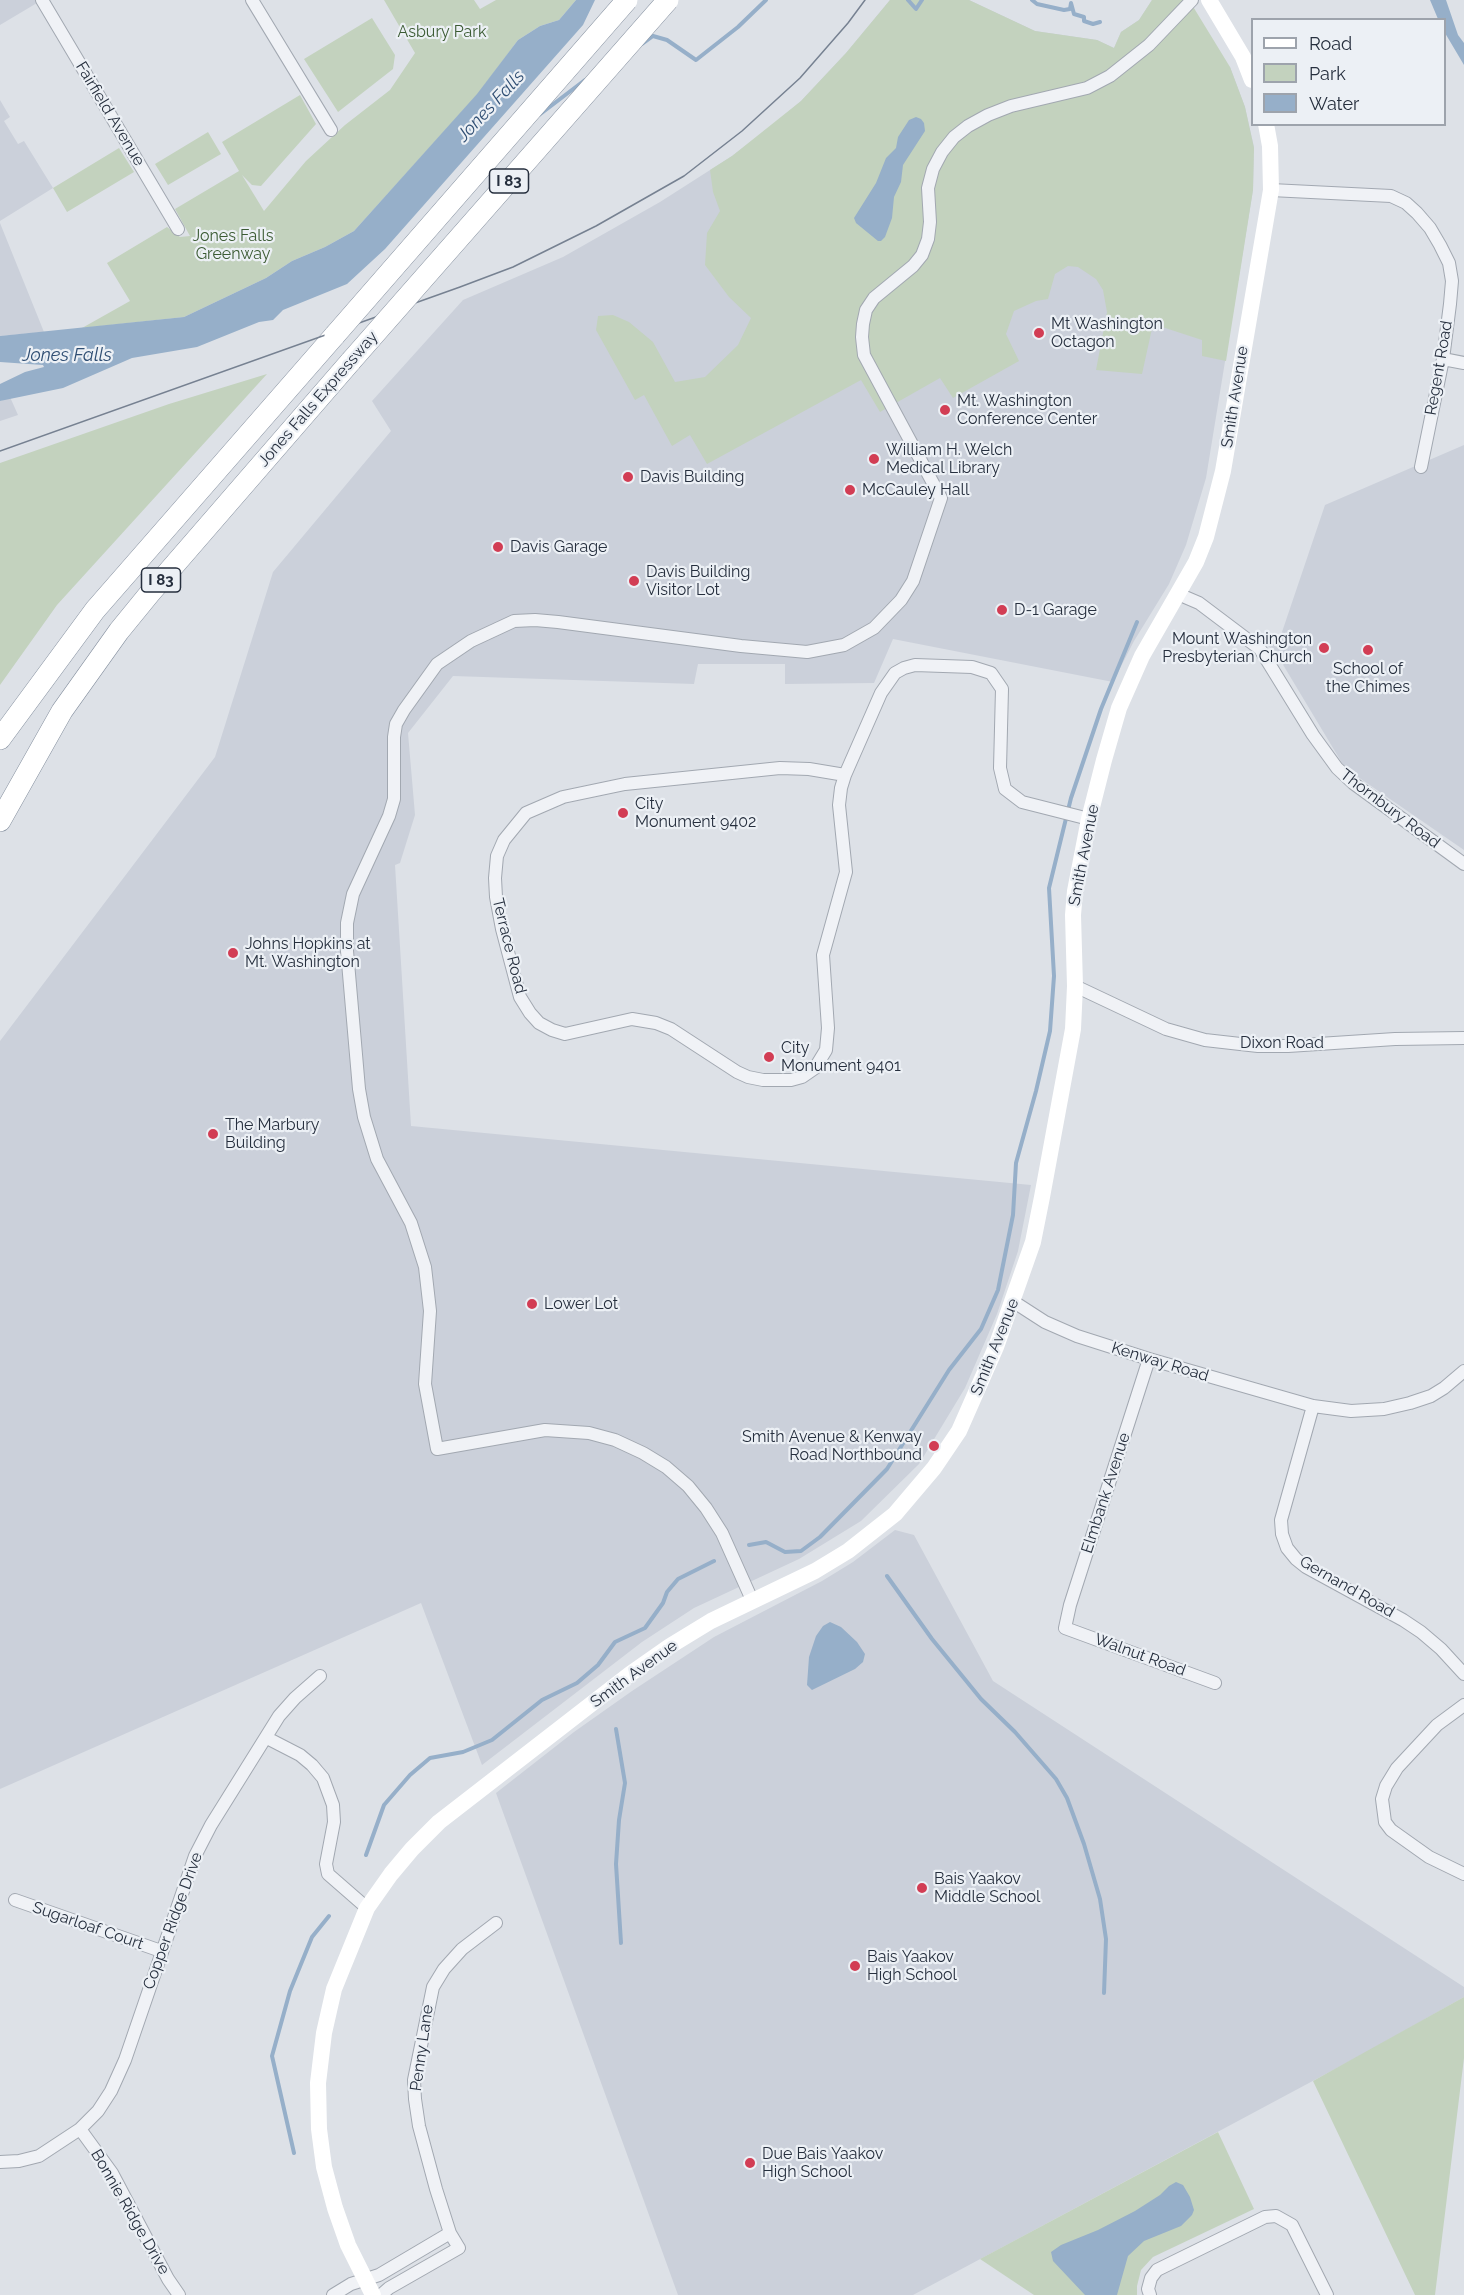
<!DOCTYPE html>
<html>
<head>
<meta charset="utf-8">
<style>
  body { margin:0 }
  #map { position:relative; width:1464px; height:2295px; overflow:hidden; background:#dde1e7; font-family:Raleway,sans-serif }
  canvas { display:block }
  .legend { position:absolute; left:1251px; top:18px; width:195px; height:108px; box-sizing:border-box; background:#ecf0f5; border:2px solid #9da3ac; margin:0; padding:8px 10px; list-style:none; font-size:18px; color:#262f3e }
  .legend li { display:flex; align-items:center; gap:12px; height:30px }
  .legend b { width:30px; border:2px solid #9da3ac }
</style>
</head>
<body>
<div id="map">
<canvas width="1464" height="2295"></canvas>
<ul class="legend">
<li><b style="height:8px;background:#fff"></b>Road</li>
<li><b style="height:16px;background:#c3d2be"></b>Park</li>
<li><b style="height:16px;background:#96afc9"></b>Water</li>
</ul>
</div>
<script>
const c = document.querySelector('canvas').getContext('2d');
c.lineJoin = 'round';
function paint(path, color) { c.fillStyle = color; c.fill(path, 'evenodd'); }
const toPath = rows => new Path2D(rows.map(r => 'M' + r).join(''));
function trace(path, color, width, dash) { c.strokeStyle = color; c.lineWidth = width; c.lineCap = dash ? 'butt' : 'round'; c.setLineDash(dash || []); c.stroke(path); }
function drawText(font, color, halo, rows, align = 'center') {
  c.font = font + ' Raleway,sans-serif'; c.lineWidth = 4.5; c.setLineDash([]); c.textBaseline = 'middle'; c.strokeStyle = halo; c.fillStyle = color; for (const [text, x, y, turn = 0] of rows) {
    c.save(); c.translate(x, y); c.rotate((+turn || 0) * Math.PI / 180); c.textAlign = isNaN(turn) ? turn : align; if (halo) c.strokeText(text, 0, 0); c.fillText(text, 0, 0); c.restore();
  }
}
paint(toPath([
  [0,0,42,0,0,25],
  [890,0,969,0,1035,31,1097,40,1114,48,1121,32,1139,20,1152,0,1230,67,1245,107,1254,147,1253,190,1206,478,1186,545,1169,584,1134,641,1113,682,893,639,874,683,785,684,785,664,698,664,694,684,453,676,408,733,415,815,400,863,395,865,411,1126,1031,1185,1018,1251,997,1314,965,1388,919,1464,861,1521,799,1559,694,1608,642,1642,482,1765,421,1603,0,1789,0,1041,215,757,273,572,391,431,372,401,463,300,563,257,660,202,732,156,775,123,801,101,846,53],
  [0,100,10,117,4,121,18,144,24,141,53,188,0,221],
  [0,223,44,332,0,336],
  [10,397,18,415,0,421,0,401],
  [1464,445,1464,850,1345,768,1279,658,1265,642,1281,635,1325,505],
  [895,1530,914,1535,993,1681,1464,1987,1464,1997,1365,2053,913,2295,678,2295,496,1793,574,1732,632,1691,714,1637,822,1581,853,1562]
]), '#cbd0da');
paint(toPath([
  [384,0,474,0,480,9,496,0,576,0,559,20,540,26,518,40,478,94,354,231,325,247,292,261,266,278,184,317,82,328,130,301,107,263,167,227,180,237,190,236,175,209,239,171,222,142,300,95,316,124,261,186,252,185,242,175,264,211,306,161,345,125,390,90,415,53],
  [890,0,969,0,1035,31,1097,40,1114,48,1121,32,1139,20,1152,0,1189,0,1230,67,1245,107,1254,148,1253,190,1226,361,1202,356,1202,340,1153,324,1142,374,1096,370,1107,312,1103,290,1096,279,1078,267,1068,266,1055,274,1048,299,1036,301,1014,311,1006,334,1019,361,953,398,940,378,880,412,861,380,707,464,690,435,672,446,644,395,635,400,596,330,598,316,613,315,629,322,653,342,675,382,705,377,738,345,751,318,729,297,705,265,707,233,720,211,713,192,710,170,732,156,801,101,846,53],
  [372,18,395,55,393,69,338,112,304,59],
  [208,132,221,154,168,185,155,164],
  [119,148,134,172,67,212,53,188],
  [267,374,57,605,0,685,0,463,169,404],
  [1464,1997,1464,2058,1435,2295,1415,2295,1313,2081],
  [1218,2132,1254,2209,1153,2257,1141,2270,1137,2286,1137,2295,1034,2295,980,2259]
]), '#c3d2be');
paint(toPath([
  [576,0,595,0,583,25,385,249,347,284,283,310,273,320,259,322,197,347,132,358,63,388,0,401,0,384,25,372,44,367,43,365,0,362,0,336,184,317,266,278,292,261,325,247,354,231,477,94,518,40,540,26,559,20],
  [1430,0,1446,0,1458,35,1464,43,1464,65,1445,33,1444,20,1438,19],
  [916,117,921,119,924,123,925,131,903,165,901,182,894,197,892,218,885,237,881,241,878,241,856,223,854,218,876,183,886,158,896,148,898,137,909,120],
  [830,1622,841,1627,857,1642,865,1654,863,1662,855,1669,812,1690,807,1685,809,1657,816,1636,823,1626],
  [1176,2182,1183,2185,1190,2197,1194,2210,1192,2215,1181,2226,1144,2241,1128,2256,1117,2295,1085,2295,1053,2261,1051,2252,1061,2245,1098,2230,1135,2211,1160,2195,1169,2186]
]), '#96afc9');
trace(toPath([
  [908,0,916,9,922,0],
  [1032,0,1037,4,1064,10,1070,9,1071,3,1074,14,1084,17,1084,21,1093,24,1100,22],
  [642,44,653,36,667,40,696,60,738,27,766,0],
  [539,115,585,80],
  [749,1545,766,1542,785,1552,801,1551,820,1537,887,1469,949,1370,981,1329,998,1290,1013,1215,1016,1163,1036,1091,1050,1031,1054,976,1049,888,1071,798,1101,709,1137,622],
  [887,1576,932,1639,981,1699,1015,1732,1056,1779,1067,1798,1084,1844,1100,1899,1106,1939,1104,1993],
  [616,1729,625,1783,619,1820,616,1864,621,1943],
  [366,1855,384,1805,410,1775,430,1758,463,1752,492,1740,542,1700,577,1683,598,1665,615,1642,645,1628,663,1603,667,1592,678,1579,714,1561],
  [294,2153,272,2056,290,1991,312,1937,329,1916]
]), '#96afc9', 4);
const minor = toPath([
  [42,0,178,229],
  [252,0,331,130],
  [1271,190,1391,196,1406,203,1417,213,1430,228,1440,245,1449,263,1452,281,1450,304,1443,359,1421,467],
  [1443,359,1464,363],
  [1178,594,1199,603,1260,649,1313,735,1337,768,1353,783,1464,864],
  [845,775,809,769,780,768,625,784,563,797,526,813,504,840,497,856,495,878,496,897,502,929,516,982,520,997,530,1013,539,1023,552,1030,565,1034,632,1019,656,1023,671,1029,737,1072,748,1077,763,1080,791,1080,802,1077,815,1068,826,1050,828,1028,823,955,846,872,839,805,841,788,845,775,881,693,895,673,904,668,915,665,972,667,991,673,1002,689,1000,768,1005,789,1022,802,1089,819],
  [1075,986,1166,1029,1205,1040,1258,1046,1288,1046,1395,1039,1464,1038],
  [1014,1302,1045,1322,1077,1336,1149,1359,1313,1406,1351,1411,1384,1409,1410,1403,1431,1396,1444,1388,1464,1371],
  [1149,1359,1070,1605,1065,1628,1215,1683],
  [1313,1406,1281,1520,1282,1534,1287,1548,1296,1559,1306,1567,1403,1620,1421,1632,1441,1649,1464,1674],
  [752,1600,722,1533,706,1508,688,1486,666,1467,643,1453,615,1440,589,1433,545,1430,437,1449,425,1384,430,1311,425,1267,411,1223,377,1159,364,1117,359,1089,347,951,347,923,353,894,389,816,394,799,394,737,396,724,404,710,437,664,471,641,514,621,535,620,558,622,741,646,807,652,844,645,874,628,901,600,913,581,941,498,864,355,862,337,863,324,866,310,874,298,913,266,922,255,928,239,930,222,928,188,933,169,942,152,954,137,968,126,988,115,1011,106,1087,88,1110,76,1149,45,1192,0],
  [1464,1705,1437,1725,1397,1768,1386,1786,1382,1799,1385,1822,1391,1830,1429,1857,1464,1874],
  [267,1738,300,1755,312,1765,323,1778,333,1805,334,1822,326,1864,328,1874,367,1908],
  [15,1900,161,1951],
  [80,2129,112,2173,168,2279,179,2295],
  [0,2162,19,2161,39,2156,80,2129,98,2111,111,2091,125,2060,195,1856,211,1825,279,1716,295,1698,320,1676],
  [333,2295,351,2284,379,2275,450,2233],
  [381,2295,389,2288,459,2248,450,2233,436,2189,419,2126,415,2099,414,2080,433,1987,444,1969,462,1949,496,1923],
  [1150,2295,1148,2289,1151,2278,1157,2270,1265,2217,1276,2216,1292,2225,1327,2295]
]);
const motorway = toPath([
  [0,739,95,610,335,335],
  [0,821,62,711,119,631,150,593,351,361]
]);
trace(minor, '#a2a8b1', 14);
trace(motorway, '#848f9e', 22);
trace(minor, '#f0f2f6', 12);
trace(toPath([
  [1209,0,1243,57,1252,80],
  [373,2295,348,2245,335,2208,324,2167,319,2129,318,2083,324,2033,334,1989,367,1908,391,1874,412,1849,439,1822,630,1674,670,1646,711,1621,815,1571,848,1551,895,1514,934,1468,959,1431,996,1347,1033,1242,1042,1197,1073,1029,1075,986,1073,915,1075,891,1089,819,1104,760,1119,708,1142,656,1196,562,1206,537,1223,471,1271,190,1270,146,1266,124]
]), '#fff', 16);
trace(motorway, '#fff', 21);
trace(toPath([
  [0,451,460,287,513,267,596,226,684,176,742,131,800,78,848,23,865,0]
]), '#768191', 1.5);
const motorwayBridge = toPath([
  [335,335,627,0],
  [351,361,668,0]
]);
trace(motorwayBridge, '#848f9e', 22, []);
trace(motorwayBridge, '#fff', 21);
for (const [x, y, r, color] of [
  [1039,333,6,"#d23d54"],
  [945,410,6,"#d23d54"],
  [874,459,6,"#d23d54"],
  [628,477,6,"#d23d54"],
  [850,490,6,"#d23d54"],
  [498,547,6,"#d23d54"],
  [634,581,6,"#d23d54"],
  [1002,610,6,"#d23d54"],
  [1324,648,6,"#d23d54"],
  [1368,650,6,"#d23d54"],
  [623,813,6,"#d23d54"],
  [233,953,6,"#d23d54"],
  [769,1057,6,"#d23d54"],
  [213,1134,6,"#d23d54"],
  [532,1304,6,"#d23d54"],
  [934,1446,6,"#d23d54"],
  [922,1888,6,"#d23d54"],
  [855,1966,6,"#d23d54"],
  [750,2163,6,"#d23d54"]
]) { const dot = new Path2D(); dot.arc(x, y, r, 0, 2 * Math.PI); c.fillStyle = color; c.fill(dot); trace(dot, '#ecf0f5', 2); }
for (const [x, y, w] of [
  [509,181,39],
  [161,580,39]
]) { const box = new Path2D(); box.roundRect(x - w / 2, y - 12, w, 24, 4.5); c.fillStyle = '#ecf0f5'; c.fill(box); trace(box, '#262f3e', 1.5); }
drawText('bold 15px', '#262f3e', null, [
  ["I 83",509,181],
  ["I 83",161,580]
]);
drawText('16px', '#3b5b33', '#ecf0f5', [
  ["Asbury Park",442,32],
  ["Jones Falls",233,236],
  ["Greenway",233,254]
]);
drawText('16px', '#262f3e', '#ecf0f5', [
  ["Fairfield Avenue",110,114,59],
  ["Regent Road",1439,368,-80],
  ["Smith Avenue",1235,397,-81],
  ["Jones Falls Expressway",318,399,-49],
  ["Thornbury Road",1390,809,37],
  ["Smith Avenue",1084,855,-79],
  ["Terrace Road",509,946,76],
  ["Dixon Road",1282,1043],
  ["Smith Avenue",995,1347,-68],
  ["Kenway Road",1160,1362,17],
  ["Elmbank Avenue",1106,1493,-72],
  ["Gernand Road",1347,1587,30],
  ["Walnut Road",1140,1655,20],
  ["Smith Avenue",634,1674,-36],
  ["Copper Ridge Drive",173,1921,-70],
  ["Sugarloaf Court",88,1926,19],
  ["Penny Lane",422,2048,-82],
  ["Bonnie Ridge Drive",130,2212,60]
]);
drawText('16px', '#262f3e', '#ecf0f5', [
  ["Mt Washington",1051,324],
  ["Octagon",1051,342],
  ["Mt. Washington",957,401],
  ["Conference Center",957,419],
  ["William H. Welch",886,450],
  ["Medical Library",886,468],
  ["Davis Building",640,477],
  ["McCauley Hall",862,490],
  ["Davis Garage",510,547],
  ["Davis Building",646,572],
  ["Visitor Lot",646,590],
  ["D-1 Garage",1014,610],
  ["Mount Washington",1312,639,"right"],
  ["Presbyterian Church",1312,657,"right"],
  ["School of",1368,669,"center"],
  ["the Chimes",1368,687,"center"],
  ["City",635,804],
  ["Monument 9402",635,822],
  ["Johns Hopkins at",245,944],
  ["Mt. Washington",245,962],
  ["City",781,1048],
  ["Monument 9401",781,1066],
  ["The Marbury",225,1125],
  ["Building",225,1143],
  ["Lower Lot",544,1304],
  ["Smith Avenue & Kenway",922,1437,"right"],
  ["Road Northbound",922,1455,"right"],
  ["Bais Yaakov",934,1879],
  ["Middle School",934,1897],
  ["Bais Yaakov",867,1957],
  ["High School",867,1975],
  ["Due Bais Yaakov",762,2154],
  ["High School",762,2172]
], 'left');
drawText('italic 18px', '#2f4e73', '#ecf0f5', [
  ["Jones Falls",491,106,-47],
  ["Jones Falls",67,356]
]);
</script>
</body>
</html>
